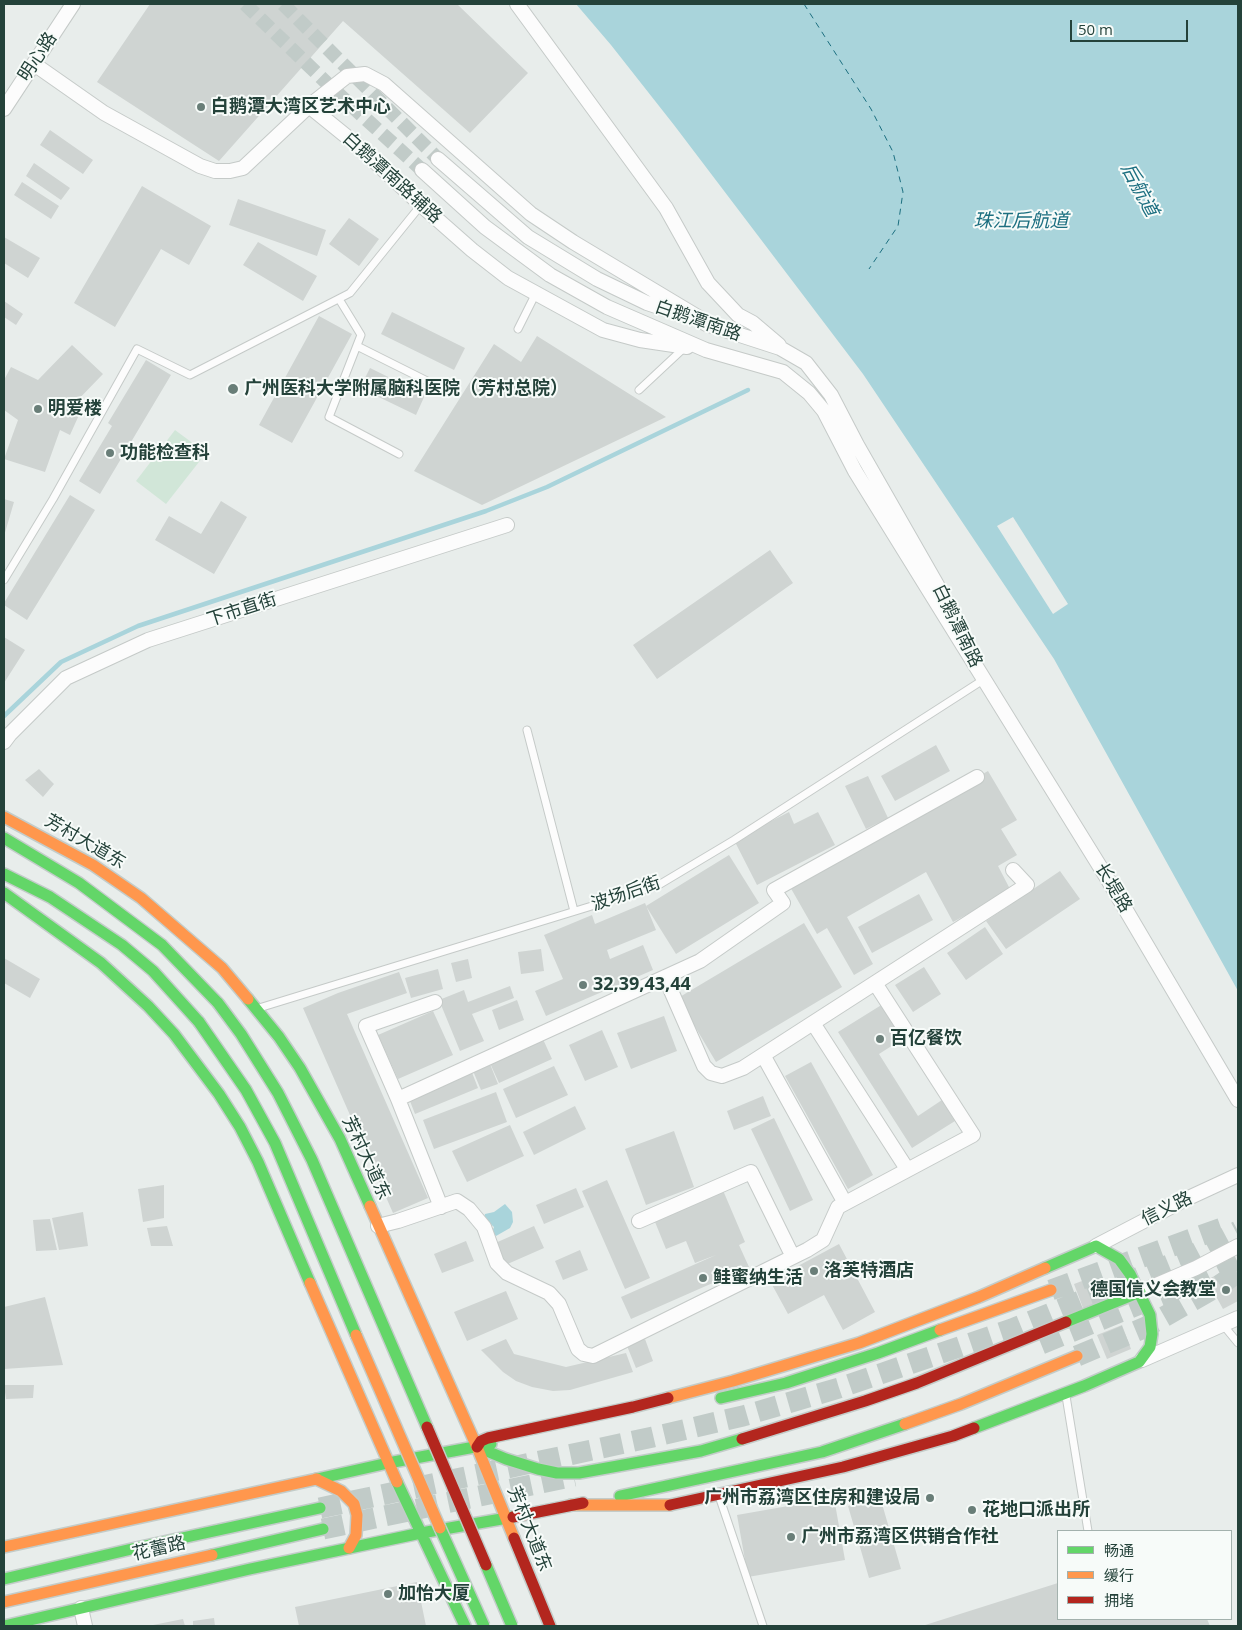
<!DOCTYPE html>
<html>
<head>
<meta charset="utf-8">
<style>
  body { margin:0 }
  #map { position:relative; width:1242px; height:1630px; overflow:hidden; background:#e8edeb; font-family:"Open Sans","Noto Sans SC",sans-serif }
  canvas { display:block }
  .frame { position:absolute; inset:0; border:5px solid #24423a; pointer-events:none }
  .legend { position:absolute; left:1057px; top:1530px; width:175px; height:90px; box-sizing:border-box; background:#f7fbf9; border:1px solid #a3b1ad; margin:0; padding:6px 9px; list-style:none; font-size:15px; color:#24423a }
  .legend li { display:flex; align-items:center; gap:10px; height:25px }
  .legend b { width:25px; border:1px solid #a3b1ad }
  .scale { position:absolute; left:1070px; top:20px; width:118px; height:22px; box-sizing:border-box; border:2px solid #24423a; border-top:0; padding-left:6px; font-size:15px; line-height:18px; white-space:nowrap; color:#24423a; -webkit-text-stroke:4px #f7fbf9; paint-order:stroke }
</style>
</head>
<body>
<div id="map">
<canvas width="1242" height="1630"></canvas>
<div class="frame"></div>
<ul class="legend">
<li><b style="height:6px;background:#63d668"></b>畅通</li>
<li><b style="height:6px;background:#ff974d"></b>缓行</li>
<li><b style="height:6px;background:#b3261e"></b>拥堵</li>
</ul>
<div class="scale">50 m</div>
</div>
<script>
const c = document.querySelector('canvas').getContext('2d');
c.lineJoin = 'round';
function paint(path, color) { c.fillStyle = color; c.fill(path, 'evenodd'); }
const toPath = rows => new Path2D(rows.map(r => 'M' + r).join(''));
function trace(path, color, width, dash) { c.strokeStyle = color; c.lineWidth = width; c.lineCap = dash ? 'butt' : 'round'; c.setLineDash(dash || []); c.stroke(path); }
function drawText(font, color, halo, rows, align = 'center') {
  c.font = font + ' "Open Sans","Noto Sans SC",sans-serif'; c.lineWidth = 4; c.setLineDash([]); c.textBaseline = 'middle'; c.strokeStyle = halo; c.fillStyle = color; for (const [text, x, y, turn = 0] of rows) {
    c.save(); c.translate(x, y); c.rotate((+turn || 0) * Math.PI / 180); c.textAlign = isNaN(turn) ? turn : align; if (halo) c.strokeText(text, 0, 0); c.fillText(text, 0, 0); c.restore();
  }
}
paint(toPath([
  [175,430,206,453,166,504,136,481]
]), '#d1e6d8');
paint(toPath([
  [576,4,1238,4,1238,991,1054,659,863,374,674,125,611,45],
  [505,1204,512,1212,513,1222,510,1228,496,1236,492,1232,494,1227,484,1218,485,1214,494,1212]
]), '#a9d4db');
paint(toPath([
  [1013,517,1068,604,1053,614,997,526]
]), '#e8edeb');
trace(toPath([
  [4,716,61,662,138,626,486,511,547,487,748,390]
]), '#a9d4db', 4.5);
trace(toPath([
  [804,4,871,109,893,152,903,192,898,226,869,269]
]), '#1c6f80', 1, [6, 5]);
paint(toPath([
  [150,4,457,4,528,73,470,133,343,21,219,161,97,82],
  [50,130,93,160,83,174,40,145],
  [34,163,70,188,61,200,26,176],
  [22,182,59,206,51,219,14,195],
  [142,186,211,226,189,265,161,249,115,327,74,303],
  [238,199,326,230,317,256,229,225],
  [349,218,379,239,359,266,329,244],
  [4,237,40,258,28,278,4,263],
  [258,242,317,276,303,301,243,265],
  [4,301,23,314,16,325,4,317],
  [392,312,465,348,454,370,381,334],
  [319,316,352,334,292,443,259,425],
  [537,336,666,417,482,505,414,471,494,344,521,362],
  [72,345,103,374,71,407,79,415,70,435,60,430,45,472,4,459,18,420,4,410,4,380,11,367,38,380],
  [146,360,171,375,100,494,79,481,112,426,108,423],
  [370,368,425,395,416,415,360,388],
  [70,495,95,510,27,620,4,605,4,603],
  [4,499,14,502,4,536],
  [221,501,247,517,214,574,155,540,169,516,201,534],
  [770,550,793,583,657,679,633,645],
  [4,637,25,650,4,683],
  [936,745,950,771,895,801,881,776],
  [39,769,54,784,43,797,25,780],
  [988,771,1017,820,1001,829,1017,855,998,866,1011,891,953,922,926,872,847,917,873,964,854,975,827,928,817,934,789,885],
  [868,776,888,818,866,829,845,786],
  [789,812,794,824,818,812,835,845,757,885,734,840],
  [729,855,759,903,676,954,646,906],
  [1060,871,1080,899,1006,949,986,921],
  [919,894,933,920,872,953,858,927],
  [645,903,656,930,607,950,610,959,643,945,653,970,546,1016,535,991,563,979,544,935,592,915,595,924],
  [804,923,842,987,716,1062,678,998],
  [985,927,1003,954,966,980,947,953],
  [541,949,544,971,521,974,518,952],
  [4,958,40,979,30,998,4,983],
  [468,959,472,978,456,982,451,963],
  [924,967,941,994,913,1012,895,985],
  [438,969,443,989,411,998,405,978],
  [399,972,407,993,347,1014,428,1198,393,1213,303,1008,338,993],
  [510,986,514,998,472,1014,484,1041,460,1051,439,1000,464,990,468,1002],
  [517,1000,524,1020,499,1030,492,1010],
  [883,1004,904,1038,879,1054,918,1116,942,1100,955,1121,912,1148,838,1032],
  [433,1011,453,1055,398,1079,378,1035],
  [664,1016,677,1051,631,1069,617,1033],
  [602,1030,618,1067,585,1081,569,1045],
  [542,1037,552,1059,499,1083,489,1061],
  [488,1059,498,1084,481,1090,471,1066],
  [811,1062,873,1175,848,1189,785,1076],
  [554,1066,568,1095,516,1118,503,1089],
  [471,1070,478,1088,415,1114,408,1096],
  [496,1092,507,1122,434,1149,423,1120],
  [763,1096,771,1116,734,1130,727,1111],
  [575,1106,586,1129,534,1155,523,1132],
  [774,1118,813,1200,790,1211,751,1129],
  [510,1125,524,1156,467,1182,452,1151],
  [674,1131,694,1187,646,1205,625,1149],
  [607,1180,650,1278,625,1289,582,1191],
  [164,1185,164,1218,143,1222,138,1189],
  [576,1188,584,1207,544,1224,536,1205],
  [722,1188,745,1242,739,1245,749,1267,631,1319,621,1297,716,1255,695,1263,686,1241,666,1249,653,1217],
  [83,1212,88,1246,59,1250,52,1218],
  [50,1219,57,1250,36,1251,33,1220],
  [167,1226,173,1246,151,1246,147,1228],
  [534,1226,544,1248,503,1266,493,1244],
  [466,1241,474,1261,442,1273,434,1254],
  [839,1244,875,1312,843,1330,824,1295,788,1314,770,1281],
  [580,1250,588,1270,563,1280,555,1261],
  [1238,1263,1238,1301,1223,1309,1207,1280],
  [1098,1275,1108,1298,1083,1308,1074,1284],
  [506,1291,518,1319,467,1341,454,1312],
  [45,1297,63,1365,4,1369,4,1307],
  [1122,1325,1131,1349,1107,1359,1097,1335],
  [506,1339,514,1354,566,1367,626,1353,633,1372,570,1390,553,1391,532,1387,516,1381,503,1372,481,1350],
  [645,1339,653,1361,636,1368,627,1346],
  [4,1385,34,1385,33,1398,6,1399],
  [880,1497,901,1569,869,1578,848,1506],
  [834,1498,845,1560,748,1577,737,1515],
  [417,1582,426,1626,299,1626,295,1607],
  [1058,1583,1058,1619,1207,1619,1210,1626,922,1626],
  [214,1618,215,1626,193,1626,193,1621],
  [183,1619,185,1626,153,1626,153,1625]
]), '#cfd4d2');
trace(toPath([
  [245,4,333,89,422,170],
  [283,4,438,159]
]), '#c1cbc8', 14, [14, 7]);
trace(toPath([
  [1051,1290,1222,1228],
  [1041,1344,1172,1291,1238,1259],
  [1077,1356,1146,1327,1220,1285,1238,1272],
  [320,1508,653,1437,743,1416,839,1388,1012,1329,1191,1256,1238,1231],
  [323,1529,574,1476]
]), '#c1cbc8', 21, [21, 11]);
const lane = toPath([
  [339,299,361,335,329,417,399,454],
  [518,329,536,293],
  [357,346,447,391],
  [639,390,685,347],
  [4,580,53,499,137,349,190,375,350,293,421,205],
  [527,730,574,911],
  [259,1008,657,886,734,840,983,680],
  [1224,1326,1238,1343],
  [1066,1396,1088,1531],
  [719,1496,763,1626]
]);
const street = toPath([
  [517,4,666,208,708,283,738,315,753,323,779,345],
  [34,64,104,113,200,166,215,171,230,171,243,168,309,106,347,76,365,74,384,84,531,214,573,242,713,326],
  [309,106,357,145,421,205,472,250,508,278,603,330,640,340,687,347],
  [4,109,73,4],
  [438,159,528,237,597,279,647,303,686,316],
  [422,170,485,227,550,275,607,307,706,350,783,372,809,393,824,411,855,471,1107,878,1238,1100],
  [706,324,780,348,806,363,831,395,857,445,945,599,955,620],
  [4,742,10,734,66,678,148,640,507,525],
  [665,977,704,1066,711,1073,722,1076,743,1068,1027,885,1013,870],
  [435,1002,366,1026,398,1099,441,1207],
  [813,1023,907,1169],
  [763,1055,845,1203],
  [398,1099,700,961,783,903,774,890,977,777],
  [639,1221,751,1172,793,1257],
  [378,1226,398,1221,457,1201,469,1209,484,1227,497,1263,507,1273,549,1293,559,1304,578,1349,584,1354,593,1356,807,1250,823,1240,838,1207,973,1135,875,983],
  [1096,1246,1184,1200,1238,1175],
  [1140,1292,1196,1268,1238,1246],
  [1142,1360,1238,1318],
  [81,1608,85,1626]
]);
const fast = toPath([
  [4,838,79,883,162,945,218,1003],
  [4,874,50,897,122,945,153,971,199,1022],
  [4,893,101,963,148,1006,174,1034,219,1094,240,1127,258,1162,310,1283],
  [248,999,279,1037,300,1068,340,1139,370,1206],
  [1066,1322,1140,1292],
  [721,1398,786,1383,878,1353,940,1330],
  [974,1428,1084,1386,1139,1362,1150,1347,1152,1334,1150,1315,1130,1274,1119,1259,1096,1246,1045,1268],
  [477,1447,506,1459,538,1469,557,1473,579,1473,701,1451,742,1439],
  [317,1479,388,1463,491,1444],
  [397,1482,465,1626],
  [620,1496,822,1452,905,1424],
  [212,1555,323,1529],
  [4,1579,136,1548,320,1508],
  [4,1626,250,1569,421,1533,513,1517]
]);
const slow = toPath([
  [4,817,93,865,141,898,222,968,248,999],
  [370,1206,477,1447,514,1538],
  [310,1283,397,1482],
  [940,1330,1051,1290],
  [668,1398,733,1381,859,1343,979,1297,1045,1268],
  [905,1424,961,1404,1077,1356],
  [316,1479,341,1491,354,1504,357,1515,356,1535,349,1548],
  [571,1505,670,1505],
  [4,1547,317,1479],
  [4,1602,212,1555]
]);
const jam = toPath([
  [742,1439,865,1401,917,1383,1066,1322],
  [477,1447,481,1441,488,1438,633,1407,668,1398],
  [670,1505,843,1467,953,1436,974,1428],
  [513,1517,583,1503],
  [514,1538,550,1626]
]);
trace(lane, '#c5cac8', 9);
trace(street, '#c5cac8', 16);
trace(fast, '#c3ccc9', 14);
trace(slow, '#c3ccc9', 14);
trace(jam, '#c3ccc9', 14);
trace(lane, '#fcfcfc', 7);
trace(street, '#fcfcfc', 14);
trace(fast, '#63d668', 11);
trace(slow, '#ff974d', 11);
trace(jam, '#b3261e', 11);
const fastBridge = toPath([
  [218,1003,241,1034,278,1093,312,1160,427,1427],
  [199,1022,246,1090,275,1143,356,1335],
  [440,1528,484,1626],
  [486,1565,512,1626]
]);
const slowBridge = toPath([
  [356,1335,440,1528]
]);
const jamBridge = toPath([
  [427,1427,486,1565]
]);
trace(fastBridge, '#c3ccc9', 14, []);
trace(slowBridge, '#c3ccc9', 14, []);
trace(jamBridge, '#c3ccc9', 14, []);
trace(fastBridge, '#63d668', 11);
trace(slowBridge, '#ff974d', 11);
trace(jamBridge, '#b3261e', 11);
for (const [x, y, r, color] of [
  [201,107,5,"#697e78"],
  [233,389,6,"#697e78"],
  [38,409,5,"#697e78"],
  [110,453,5,"#697e78"],
  [583,985,5,"#697e78"],
  [880,1039,5,"#697e78"],
  [814,1271,5,"#697e78"],
  [703,1278,5,"#697e78"],
  [1226,1290,5,"#697e78"],
  [930,1498,5,"#697e78"],
  [972,1510,5,"#697e78"],
  [791,1537,5,"#697e78"],
  [388,1594,5,"#697e78"]
]) { const dot = new Path2D(); dot.arc(x, y, r, 0, 2 * Math.PI); c.fillStyle = color; c.fill(dot); trace(dot, '#f7fbf9', 2); }
drawText('18px', '#24423a', '#f7fbf9', [
  ["明心路",38,57,-57],
  ["白鹅潭南路辅路",392,178,42],
  ["白鹅潭南路",698,321,19],
  ["下市直街",242,610,-18],
  ["白鹅潭南路",957,626,64],
  ["芳村大道东",85,842,30],
  ["长堤路",1113,888,59],
  ["波场后街",626,894,-19],
  ["芳村大道东",366,1158,65],
  ["信义路",1167,1209,-26],
  ["芳村大道东",529,1529,68],
  ["花蕾路",159,1549,-13]
]);
drawText('bold 18px', '#24423a', '#f7fbf9', [
  ["白鹅潭大湾区艺术中心",211,107],
  ["广州医科大学附属脑科医院（芳村总院）",244,389],
  ["明爱楼",48,409],
  ["功能检查科",120,453],
  ["32,39,43,44",593,985],
  ["百亿餐饮",890,1039],
  ["洛芙特酒店",824,1271],
  ["鲑蜜纳生活",713,1278],
  ["德国信义会教堂",1216,1290,"right"],
  ["广州市荔湾区住房和建设局",920,1498,"right"],
  ["花地口派出所",982,1510],
  ["广州市荔湾区供销合作社",801,1537],
  ["加怡大厦",398,1594]
], 'left');
drawText('italic 19px', '#1c6f80', '#f7fbf9', [
  ["后航道",1139,190,62],
  ["珠江后航道",1021,222]
]);
</script>
</body>
</html>
